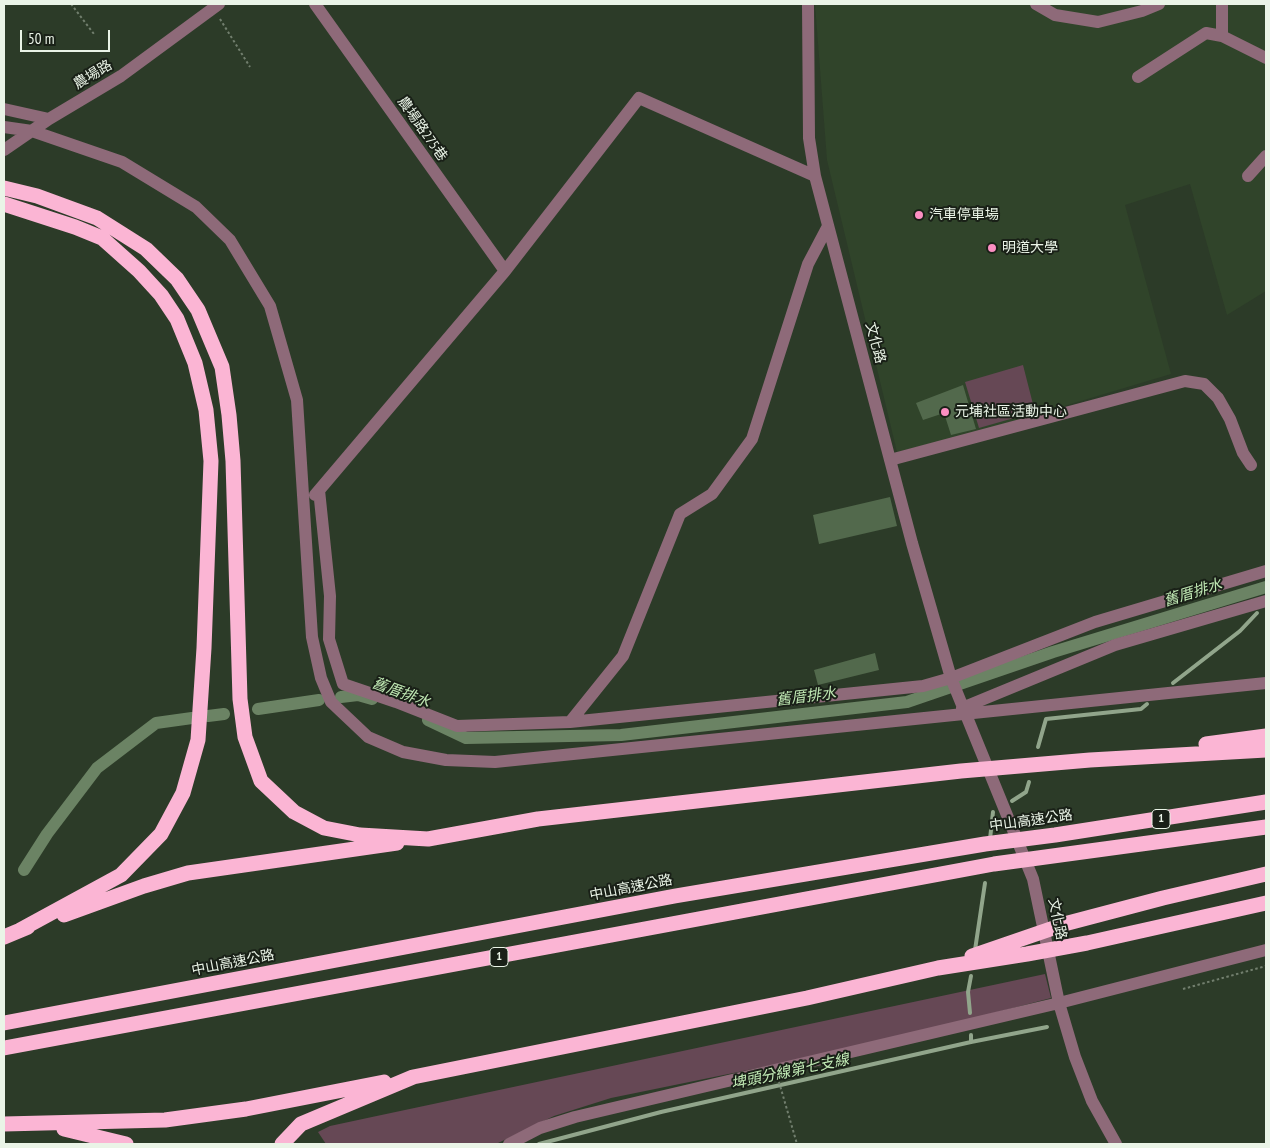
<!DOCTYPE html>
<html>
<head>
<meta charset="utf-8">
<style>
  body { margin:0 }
  #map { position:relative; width:1270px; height:1148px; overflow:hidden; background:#2c3b28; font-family:"PT Sans Narrow",sans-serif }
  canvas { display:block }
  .frame { position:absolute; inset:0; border:5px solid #eaf4e7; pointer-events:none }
  .scale { position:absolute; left:20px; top:30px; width:90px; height:22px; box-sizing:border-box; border:2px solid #eaf4e7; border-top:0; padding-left:6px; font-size:15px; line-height:18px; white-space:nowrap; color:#eaf4e7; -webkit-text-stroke:4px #192017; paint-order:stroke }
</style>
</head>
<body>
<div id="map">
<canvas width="1270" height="1148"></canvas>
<div class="frame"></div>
<div class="scale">50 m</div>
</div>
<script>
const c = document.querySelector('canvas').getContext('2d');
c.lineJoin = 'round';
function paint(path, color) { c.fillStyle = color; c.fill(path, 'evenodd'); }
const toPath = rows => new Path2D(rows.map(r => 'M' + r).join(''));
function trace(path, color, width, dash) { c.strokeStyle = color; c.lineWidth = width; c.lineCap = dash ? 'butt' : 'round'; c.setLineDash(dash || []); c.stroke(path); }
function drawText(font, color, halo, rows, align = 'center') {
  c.font = font + ' "PT Sans Narrow","Noto Sans TC",sans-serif'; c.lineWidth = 4; c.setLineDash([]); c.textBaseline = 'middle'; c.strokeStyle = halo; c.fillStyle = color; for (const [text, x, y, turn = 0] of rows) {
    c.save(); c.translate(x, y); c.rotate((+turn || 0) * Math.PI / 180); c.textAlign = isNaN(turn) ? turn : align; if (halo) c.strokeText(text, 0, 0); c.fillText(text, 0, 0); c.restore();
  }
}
paint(toPath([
  [815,4,1266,4,1266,291,1227,315,1190,184,1125,205,1171,374,977,432,897,452,827,160]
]), '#30442a');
paint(toPath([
  [1023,365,1035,412,979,428,965,382],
  [1045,974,1051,998,960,1022,797,1060,611,1098,554,1116,496,1144,326,1144,318,1132,330,1126,372,1117]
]), '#664855');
trace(toPath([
  [1173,683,1240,631,1257,613],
  [1038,747,1046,719,1141,709,1147,704],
  [1012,801,1026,792,1029,782],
  [990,839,993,812],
  [975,950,985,883],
  [970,1013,968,992,971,976],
  [971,1035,971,1042],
  [539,1144,661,1112,971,1042,1047,1027]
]), '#91a58b', 4);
trace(toPath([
  [341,697,358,695,372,699],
  [258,709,319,700],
  [208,716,224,714],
  [428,720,466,738,621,735,907,702,1053,652,1266,587],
  [24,870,47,834,97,768,156,723,192,718]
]), '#6b8364', 12);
paint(toPath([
  [963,385,976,429,951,435,944,413,923,420,916,403],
  [890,497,897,526,819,544,813,515],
  [875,653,879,670,818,685,814,670]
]), '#52694c');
trace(toPath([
  [71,4,94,34],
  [220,19,250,67],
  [1183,989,1266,966],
  [779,1082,797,1144]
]), '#727f6e', 2, [2.5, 2.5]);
trace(toPath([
  [315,4,505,271],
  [808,4,809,138,815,176,912,543,951,678,1033,879,1059,1003,1075,1057,1092,1101,1116,1144],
  [1036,4,1055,15,1098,22,1142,11,1159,4],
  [1222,4,1222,36],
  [1138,77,1206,33,1222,36,1266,58],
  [4,109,49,119],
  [4,127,32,131,122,162,196,207,230,240,270,306,297,400,312,637,321,678,331,702,368,737,403,752,446,760,495,762,1266,683],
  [4,150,49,119,121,76,219,4],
  [1248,176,1266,156],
  [890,460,1185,381,1204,384,1218,398,1230,419,1243,453,1251,465],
  [319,490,330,596,329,639,343,684,396,702,457,726,570,722,923,686,951,678,1095,622,1266,571],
  [315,495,505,271,639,98,815,176],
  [962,708,1115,645,1266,601],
  [570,722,623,656,680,514,712,494,752,439,808,264,828,226],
  [509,1144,540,1128,575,1117,1059,1003,1266,950]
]), '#8e6a79', 12);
trace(toPath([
  [4,188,37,196,97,218,146,249,177,279,198,310,222,367,229,415,233,461,240,699,245,737,261,781,294,812,324,828,360,835,428,839,538,819,961,771,1090,760,1266,750],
  [4,204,75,227,102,238,139,271,161,295,177,319,195,363,206,410,211,461,204,648,198,740,183,793,161,834,121,875,20,930],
  [1206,744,1266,736],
  [64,915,144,886,188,873,397,843],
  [4,937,28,927],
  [972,956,1068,923,1163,898,1266,874],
  [4,1023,675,896,985,844,1055,835,1266,802],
  [4,1048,994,864,1266,827],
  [4,1124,165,1120,246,1109,384,1082],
  [64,1129,126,1144],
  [282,1144,301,1124,413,1077,807,998,938,968,1027,954,1087,943,1266,903]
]), '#fbb5d4', 15);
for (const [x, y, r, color] of [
  [919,215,5,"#fc8fc2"],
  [992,248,5,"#fc8fc2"],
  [945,412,5,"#fc8fc2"]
]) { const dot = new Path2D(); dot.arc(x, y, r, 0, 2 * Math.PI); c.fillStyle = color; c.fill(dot); trace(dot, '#192017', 2); }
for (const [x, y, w] of [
  [1161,819,18],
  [499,957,18]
]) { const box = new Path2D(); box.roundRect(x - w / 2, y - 9.5, w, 19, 4); c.fillStyle = '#192017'; c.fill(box); trace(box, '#eaf4e7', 1); }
drawText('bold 12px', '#eaf4e7', null, [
  ["1",1161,819],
  ["1",499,957]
]);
drawText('14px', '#eaf4e7', '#192017', [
  ["農場路",93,75,-31],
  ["農場路275巷",422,129,55],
  ["文化路",875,343,75],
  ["中山高速公路",1031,821,-8],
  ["中山高速公路",631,888,-11],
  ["文化路",1057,919,78],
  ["中山高速公路",233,963,-11]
]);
drawText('14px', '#eaf4e7', '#192017', [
  ["汽車停車場",929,215],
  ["明道大學",1002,248],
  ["元埔社區活動中心",955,412]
], 'left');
drawText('italic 15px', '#c0e9b4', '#192017', [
  ["舊厝排水",1193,593,-17],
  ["舊厝排水",401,693,20],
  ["舊厝排水",806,697,-7],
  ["埤頭分線第七支線",790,1072,-12]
]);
</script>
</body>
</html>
